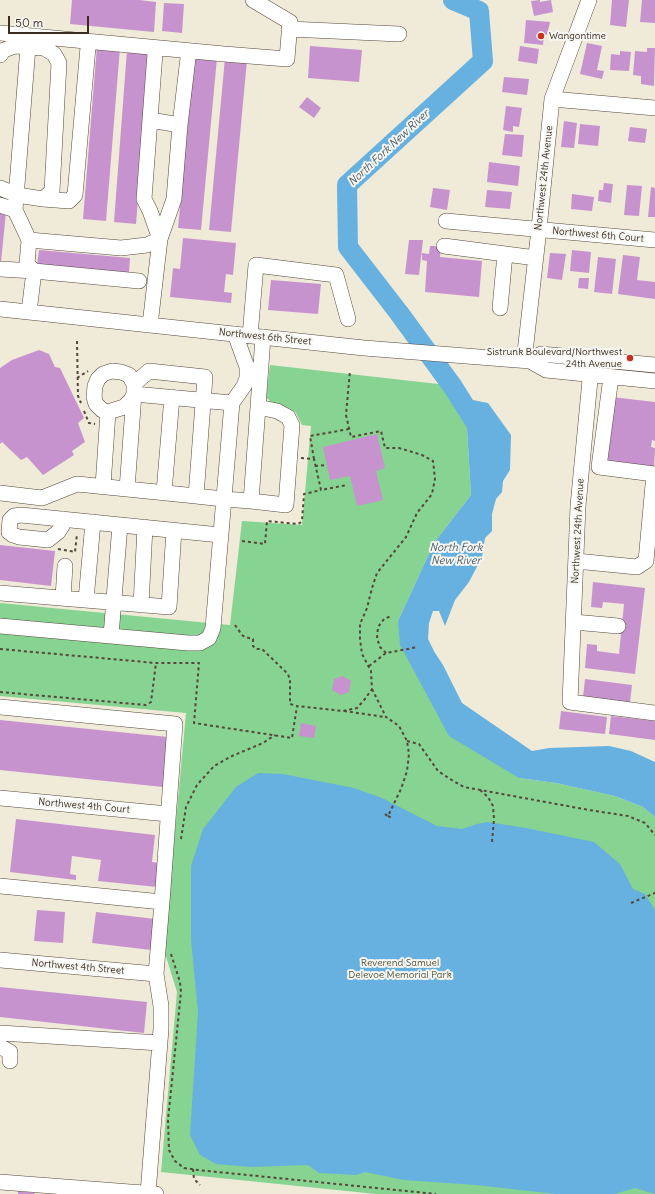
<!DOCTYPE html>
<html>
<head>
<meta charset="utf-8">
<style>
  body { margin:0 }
  #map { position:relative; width:655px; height:1194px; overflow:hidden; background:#efebd8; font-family:Delius,sans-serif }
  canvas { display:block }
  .scale { position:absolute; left:8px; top:16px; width:81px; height:18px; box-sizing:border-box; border:2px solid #3b2a1e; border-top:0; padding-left:5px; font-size:12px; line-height:14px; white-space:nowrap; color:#3b2a1e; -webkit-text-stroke:3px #f6f6f2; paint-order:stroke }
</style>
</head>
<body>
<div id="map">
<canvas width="655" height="1194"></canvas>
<div class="scale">50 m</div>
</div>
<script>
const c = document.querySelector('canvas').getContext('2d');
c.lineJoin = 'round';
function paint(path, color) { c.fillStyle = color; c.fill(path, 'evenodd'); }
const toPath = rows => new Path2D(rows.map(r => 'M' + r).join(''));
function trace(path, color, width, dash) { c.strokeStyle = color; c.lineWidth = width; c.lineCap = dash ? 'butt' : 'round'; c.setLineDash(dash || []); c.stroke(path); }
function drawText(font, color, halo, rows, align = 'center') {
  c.font = font + ' Delius,sans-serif'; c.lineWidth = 4; c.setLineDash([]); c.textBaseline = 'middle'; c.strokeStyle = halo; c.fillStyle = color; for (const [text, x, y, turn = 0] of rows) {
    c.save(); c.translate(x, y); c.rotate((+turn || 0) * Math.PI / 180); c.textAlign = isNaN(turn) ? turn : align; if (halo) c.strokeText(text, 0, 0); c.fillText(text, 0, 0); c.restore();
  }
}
paint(toPath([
  [270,365,447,385,467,428,471,495,434,543,398,621,519,778,556,783,615,796,643,807,655,817,655,1194,376,1194,161,1172,177,992,164,950,186,713,0,696,0,603,230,625,242,521,302,525,311,426,302,425,296,413,289,408,274,405,266,397]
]), '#87d391');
paint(toPath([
  [473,400,488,403,511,435,510,470,503,481,502,492,496,499,492,514,492,531,485,538,482,557,469,582,455,600,445,626,439,611,433,611,429,623,428,639,435,653,443,665,462,703,532,751,549,748,609,746,631,751,655,762,655,817,643,807,615,796,556,783,519,778,449,736,400,645,398,621,434,543,471,495,467,428,460,412],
  [258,773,283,774,354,788,382,798,437,826,462,829,477,824,488,822,526,828,594,842,620,864,633,889,645,894,655,910,655,1194,635,1188,615,1194,556,1194,476,1185,404,1180,365,1172,356,1175,319,1173,308,1165,251,1167,216,1164,200,1155,190,1135,198,1012,191,940,191,866,203,829,236,787]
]), '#66b1df');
trace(toPath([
  [453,0,479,11,483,61,347,185,348,247,399,313,453,387,480,430]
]), '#66b1df', 20);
paint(toPath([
  [72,0,139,0,156,2,154,32,70,24],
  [540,0,540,2,551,0,553,12,534,16,531,1],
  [612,0,629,0,626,27,610,25],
  [642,0,655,0,655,23,640,22],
  [164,3,184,4,182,33,162,31],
  [526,20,550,22,547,35,544,35,543,45,524,43],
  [587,43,602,46,597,70,604,71,602,79,580,74],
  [97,46,120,48,106,221,83,219],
  [310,46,362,50,359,82,308,78],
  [520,46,539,49,537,64,518,61],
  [647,48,655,48,654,86,641,84,641,76,633,75,635,51,647,52],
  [127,50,150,52,136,224,114,222],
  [620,51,631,52,629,71,610,70,611,54,620,55],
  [194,56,217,58,201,230,178,228],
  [225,58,247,60,231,232,209,230],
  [504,77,529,79,527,95,502,92],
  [307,97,321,108,314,118,299,107],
  [506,106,522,108,519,127,513,126,513,132,503,130],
  [564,121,577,123,574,148,561,147],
  [580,124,600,126,598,146,578,144],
  [630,127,647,129,645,143,628,141],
  [505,134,524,135,522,157,502,155],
  [489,162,520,166,518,186,487,182],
  [604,183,613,184,611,203,598,201,599,190,603,190],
  [627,185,642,186,639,216,624,215],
  [651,187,655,188,655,217,648,217],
  [433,188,450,190,447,210,430,207],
  [487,190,512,192,510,209,485,207],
  [572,194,594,197,592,211,571,209],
  [0,211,6,212,1,262,0,262],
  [183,238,236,243,233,275,226,274,224,292,232,293,231,303,170,297,173,268,180,269],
  [409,240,423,240,419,275,405,274],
  [430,246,441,246,440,257,482,261,479,297,425,292,427,261,422,260,422,253,429,254],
  [39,250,130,258,129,273,37,265],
  [572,250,591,252,589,273,570,271],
  [550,253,566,254,562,280,547,278],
  [623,255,640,257,637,280,655,282,655,299,618,294],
  [598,257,616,259,612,294,594,292],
  [579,278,589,278,588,289,578,288],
  [271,280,321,284,318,314,268,310],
  [39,350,49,354,55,367,60,368,84,418,78,423,85,442,72,451,74,455,43,475,27,457,21,460,2,442,0,444,0,368,12,360],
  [612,397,655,402,655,441,652,440,651,447,655,448,654,467,605,461],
  [377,434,385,468,376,471,383,500,357,506,350,476,330,480,323,447],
  [0,545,55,551,51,586,0,580],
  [593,582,645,588,635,674,585,668,587,644,597,645,597,651,619,654,624,604,603,602,602,608,591,607],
  [343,676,351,681,349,692,341,695,332,690,334,679],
  [585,679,632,685,630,702,583,697],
  [561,711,607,717,605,734,559,729],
  [611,716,655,721,655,740,609,734],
  [0,720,168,737,163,787,0,770],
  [301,723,316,726,314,738,299,736],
  [16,819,155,835,152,862,160,863,157,887,98,881,101,860,72,856,70,874,76,875,76,880,10,872],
  [37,910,65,912,63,943,34,941],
  [96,912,155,919,151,950,92,943],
  [0,987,147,1002,144,1033,0,1017],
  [18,1191,35,1193,34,1194,18,1194]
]), '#c793cf');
const minor = toPath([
  [289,29,399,34],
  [0,33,224,54,287,59,290,22,253,0],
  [0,55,4,50,15,46,44,48,54,54,59,63,52,191,43,199,17,195,0,188],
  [552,99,655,108],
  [150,120,180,125],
  [43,199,69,201,75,195,88,47],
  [0,205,15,210,29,240,27,264,34,271],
  [15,210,28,47],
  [446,221,655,240],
  [29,240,121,248,147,245,160,239,174,199,180,125,188,58],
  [444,246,536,258],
  [0,269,34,271],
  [500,308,505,254],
  [0,309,364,348,530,361,546,370,655,381],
  [29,312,34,271,139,281],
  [150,325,160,239,150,211,144,199,155,53],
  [250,336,256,265,336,275,348,319],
  [592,359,578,506,570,702,655,713],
  [524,361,539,229,552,99,589,0],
  [530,361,541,354,655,365],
  [134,384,149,371,205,377,196,496,127,489,134,394],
  [134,394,131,400,124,407,108,412,102,410,96,404,94,397,95,386,98,379,103,374,112,371,121,372,129,375,134,384,134,394,232,403],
  [258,407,263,337],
  [103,486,108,412],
  [164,492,172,397],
  [0,493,42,498,77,484,127,489],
  [196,496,223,499,251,501,286,505,292,425,288,417,277,411,258,407,251,501],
  [63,519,62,526,58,532,48,540,19,537,13,535,9,532,10,520,14,516,21,515,220,535],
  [576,561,637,567,646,561,654,474,599,467,611,377],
  [0,593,169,607,174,530],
  [63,598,65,566],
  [86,600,93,522],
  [141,605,145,527],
  [574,622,618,626],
  [0,626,188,643,200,643,209,638,213,628,232,403,244,386,247,378,247,367,235,334],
  [111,636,120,525],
  [0,707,175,724,162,902,0,886],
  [0,798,168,814],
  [0,960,156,974],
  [0,1033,160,1043],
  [0,1048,3,1048,10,1052,10,1061],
  [0,1182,156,1194],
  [148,1193,161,1029,161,1006,156,974,162,902]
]);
trace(minor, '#56473a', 16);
trace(toPath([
  [77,341,78,396,81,403],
  [77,378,88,371],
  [84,411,89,423,95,424],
  [301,458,314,459,321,490,347,485],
  [314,459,310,436,349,429],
  [315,466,327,465],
  [242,541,265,544,267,521,297,524,300,523,302,520,304,494,321,490],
  [58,549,75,552,77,534],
  [235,625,242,635,245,637,253,639,253,646,256,649,262,649,288,674,290,680,290,704,297,706],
  [0,649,156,663,199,663,194,723,292,738,297,706,343,711,357,708,365,699,372,689,371,671,362,654,360,639,360,624,367,608,372,588,377,573,406,537,417,513,432,494,435,479,433,461,422,455,399,448,385,448,381,431,351,437,346,415,350,371],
  [386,653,380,647,377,638,378,627,384,619,391,616],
  [369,666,386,653,418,647],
  [372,689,386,717,399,726,407,741,409,754,407,771,401,789,388,816,383,813],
  [0,692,146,705,151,702,156,663],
  [344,711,385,717],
  [407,741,419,744,438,771,450,779,464,787,589,810,628,816,645,823,655,835],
  [480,790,488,797,493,806,494,819,492,842],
  [388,816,392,818],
  [181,839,186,807,197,785,214,766,232,756,263,743,275,735],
  [631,903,655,893],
  [171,954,180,982,181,992,168,1120,169,1150,175,1161,184,1168,198,1170,436,1194],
  [193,1169,194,1179,200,1185]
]), '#56473a', 2, [3, 3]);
trace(minor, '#fff', 15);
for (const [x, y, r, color] of [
  [541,36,4,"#c8321e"],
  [630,358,4,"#c8321e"]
]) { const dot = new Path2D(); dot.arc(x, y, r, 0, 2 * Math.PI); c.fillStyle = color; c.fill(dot); trace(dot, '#f6f6f2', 1.5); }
drawText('10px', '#3b2a1e', '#f6f6f2', [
  ["Wangontime",549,36],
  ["Sistrunk Boulevard/Northwest",622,352,"right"],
  ["24th Avenue",622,364,"right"]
], 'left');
drawText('10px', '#3b2a1e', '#f6f6f2', [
  ["Northwest 24th Avenue",544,178,-84],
  ["Northwest 6th Court",598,235,5],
  ["Northwest 6th Street",265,337,6],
  ["Northwest 24th Avenue",578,531,-87],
  ["Northwest 4th Court",84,806,5],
  ["Northwest 4th Street",78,967,5]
]);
drawText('10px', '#4e543b', '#f6f6f2', [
  ["Reverend Samuel",400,963],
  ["Delevoe Memorial Park",400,975]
]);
drawText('italic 11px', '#4a5962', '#f6f6f2', [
  ["North Fork New River",389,148,-43],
  ["North Fork",456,548],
  ["New River",456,561]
]);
</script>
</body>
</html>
